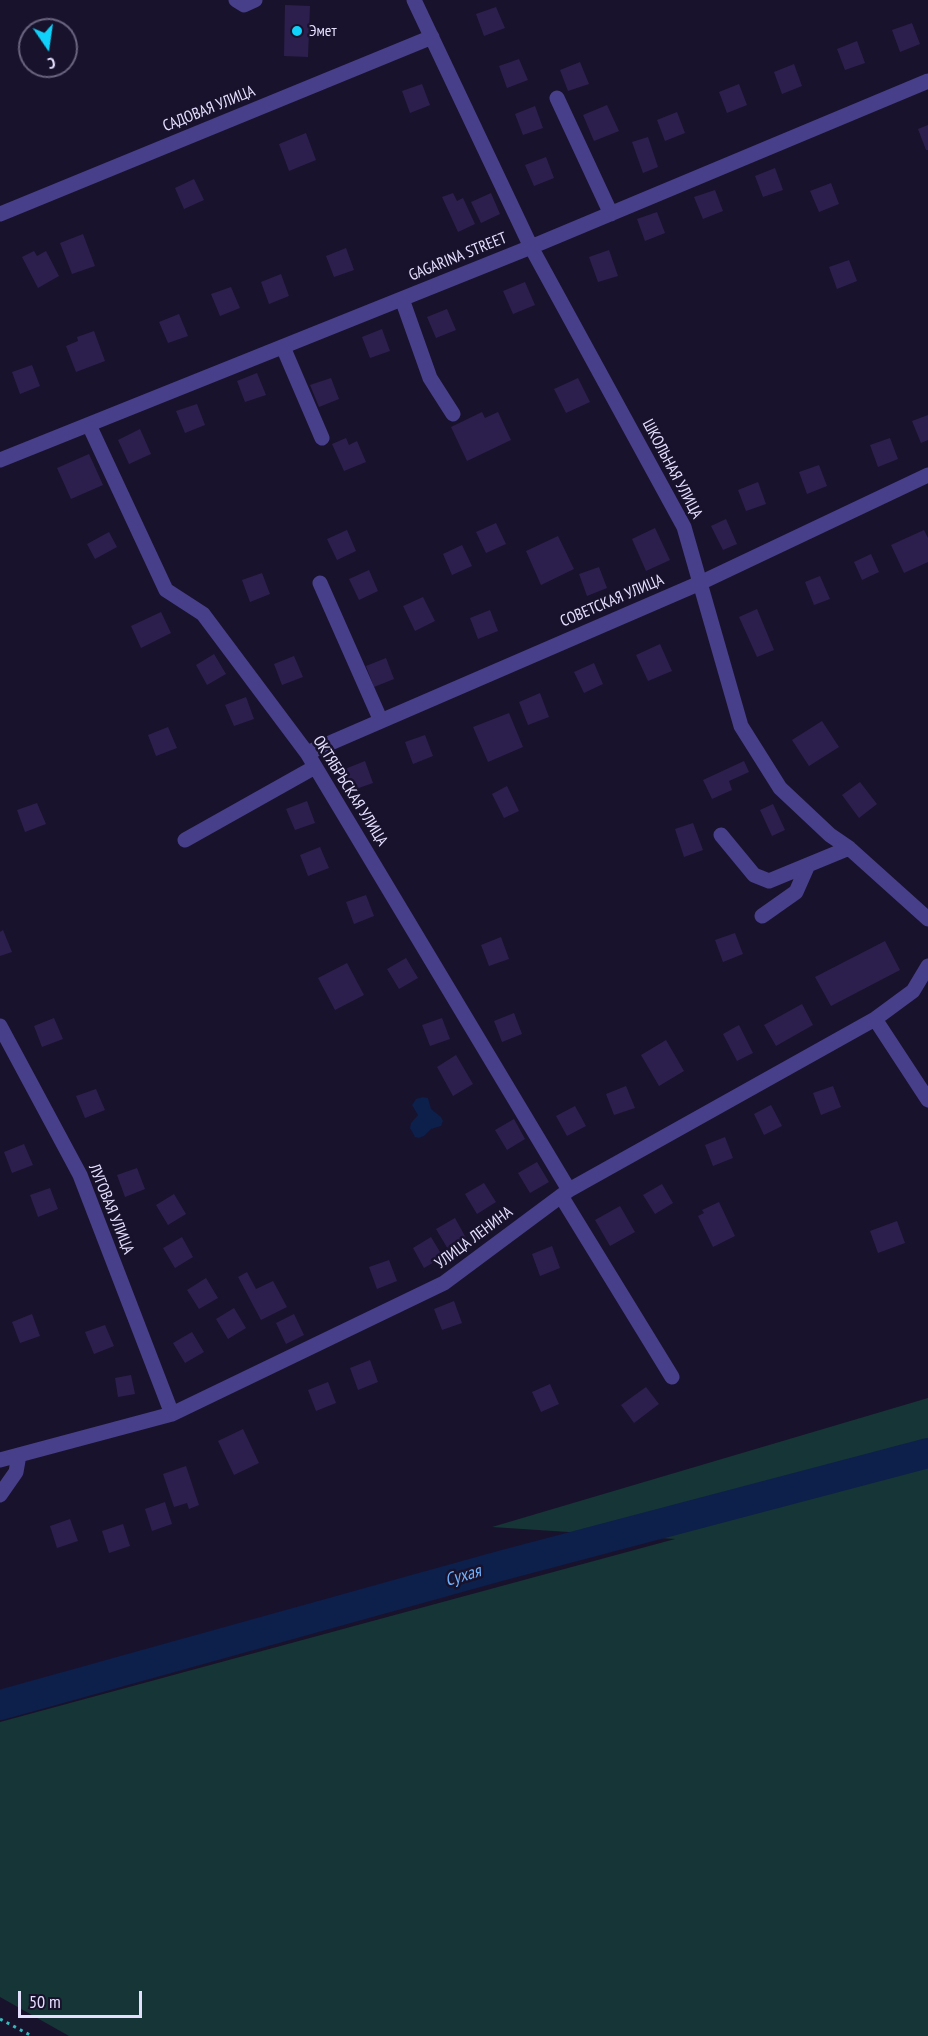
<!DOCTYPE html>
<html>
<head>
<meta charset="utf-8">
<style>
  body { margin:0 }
  #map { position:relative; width:928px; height:2036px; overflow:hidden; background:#19122c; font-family:"PT Sans Narrow",sans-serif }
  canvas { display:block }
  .north { position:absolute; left:18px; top:18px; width:60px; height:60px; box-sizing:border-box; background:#19122c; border:2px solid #6b6480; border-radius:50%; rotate:167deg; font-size:16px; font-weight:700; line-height:24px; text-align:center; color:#e5dffe }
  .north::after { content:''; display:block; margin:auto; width:21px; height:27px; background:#10d1f9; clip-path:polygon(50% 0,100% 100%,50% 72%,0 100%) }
  .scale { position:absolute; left:18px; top:1991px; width:124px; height:27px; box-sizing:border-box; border:3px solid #e5dffe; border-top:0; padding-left:8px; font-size:18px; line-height:21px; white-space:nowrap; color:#e5dffe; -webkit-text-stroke:4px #19122c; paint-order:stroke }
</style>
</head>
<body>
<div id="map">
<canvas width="928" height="2036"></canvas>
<div class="north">С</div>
<div class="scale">50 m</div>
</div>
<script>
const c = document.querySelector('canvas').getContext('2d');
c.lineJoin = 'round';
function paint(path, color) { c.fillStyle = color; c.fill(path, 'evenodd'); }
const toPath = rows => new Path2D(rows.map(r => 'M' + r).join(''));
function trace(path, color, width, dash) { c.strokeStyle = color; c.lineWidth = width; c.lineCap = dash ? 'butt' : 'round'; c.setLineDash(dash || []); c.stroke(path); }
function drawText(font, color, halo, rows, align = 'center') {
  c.font = font + ' "PT Sans Narrow",sans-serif'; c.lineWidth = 5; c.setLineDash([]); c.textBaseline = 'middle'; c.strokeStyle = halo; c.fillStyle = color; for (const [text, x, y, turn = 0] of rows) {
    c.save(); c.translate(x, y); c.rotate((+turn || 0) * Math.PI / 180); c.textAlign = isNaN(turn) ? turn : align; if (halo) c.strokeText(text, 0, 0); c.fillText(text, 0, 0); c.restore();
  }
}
paint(toPath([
  [928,1398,928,2036,69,2036,0,1997,0,1722,675,1539,492,1527]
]), '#163536');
paint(toPath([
  [423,1097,428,1098,431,1109,441,1117,443,1121,441,1126,431,1129,424,1136,419,1138,415,1137,410,1128,411,1123,418,1115,412,1105,416,1099]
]), '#0d1f4b');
trace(toPath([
  [0,1705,500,1566,928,1453]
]), '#0d1f4b', 30);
paint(toPath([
  [285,5,310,6,308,57,284,56],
  [496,7,505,28,484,36,476,14],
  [912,23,920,44,900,52,892,30],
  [857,41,865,63,845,70,837,49],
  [519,59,528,80,507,88,499,66],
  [580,62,589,84,568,91,560,70],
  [794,64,802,86,782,94,774,72],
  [422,84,430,105,410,113,402,91],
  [739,84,747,105,727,113,719,92],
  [607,105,619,131,594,141,583,115],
  [535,106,543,128,523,135,515,114],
  [677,112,685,133,665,141,657,120],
  [928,125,928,150,926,150,918,129],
  [306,133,316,160,289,171,279,144],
  [648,137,658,167,643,173,632,142],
  [546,157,554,178,534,186,525,165],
  [775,168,783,190,763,197,755,176],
  [194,179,204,200,184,209,175,188],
  [831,183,839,204,819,212,810,191],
  [715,190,723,211,703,219,694,197],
  [453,193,457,201,463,198,475,224,458,232,442,197],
  [491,193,500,214,481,223,471,202],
  [657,212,665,233,645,241,637,219],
  [83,234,95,266,72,274,60,243],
  [346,248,354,270,334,277,326,256],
  [609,250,618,276,598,282,589,257],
  [34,251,37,256,46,251,59,276,38,288,22,257],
  [849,260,857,281,837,289,829,267],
  [281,274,289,296,269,304,261,282],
  [525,282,535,305,513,314,503,291],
  [231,287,240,308,220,316,211,294],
  [447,309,456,330,436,338,427,317],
  [179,314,188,336,168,343,159,322],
  [382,329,390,351,370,358,362,337],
  [94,331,105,361,76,372,66,346,78,341,77,337],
  [32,365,40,386,20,394,12,372],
  [257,373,266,395,245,402,237,381],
  [331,378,339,399,319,407,310,385],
  [578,378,590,402,566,413,554,389],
  [197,404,205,425,185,433,176,411],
  [482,412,485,418,498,412,511,440,467,461,451,427],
  [928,415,928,440,921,443,912,421],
  [140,429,151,454,129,464,118,440],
  [346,438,349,445,357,441,366,462,344,471,332,444],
  [890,438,898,459,878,467,870,445],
  [89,454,103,485,71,499,57,468],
  [819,465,827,486,807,494,799,472],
  [758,482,766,504,746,511,738,490],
  [726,519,737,544,723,550,711,526],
  [496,523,506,544,486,553,476,532],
  [655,528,670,560,646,571,632,539],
  [347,530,356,551,337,560,327,539],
  [924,530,928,538,928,562,904,573,891,545],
  [109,532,117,547,95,559,87,544],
  [558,536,574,569,541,585,526,551],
  [462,545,472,566,452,575,443,554],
  [871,554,879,572,862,580,854,562],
  [599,567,607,588,587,596,579,574],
  [369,570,378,591,359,600,349,579],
  [262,573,270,594,250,602,242,580],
  [820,576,830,599,814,605,805,582],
  [423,597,435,621,415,631,403,606],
  [757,609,774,650,757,657,739,617],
  [490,610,498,631,478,639,470,618],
  [161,612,171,633,141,648,131,626],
  [660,644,672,671,648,681,636,655],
  [214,654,226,674,207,685,196,665],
  [294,656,303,677,282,685,274,664],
  [386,658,394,679,374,687,366,666],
  [594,663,603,684,584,693,574,672],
  [540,693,549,717,528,725,519,702],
  [246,697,254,719,234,726,225,705],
  [509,713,523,747,488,762,473,727],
  [822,721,839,747,809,766,792,740],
  [168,727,177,748,156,756,148,735],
  [425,735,433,756,413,764,405,742],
  [365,761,373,783,353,790,345,769],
  [744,761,749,772,729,781,732,790,712,799,703,780],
  [860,782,877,804,859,818,842,795],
  [507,786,519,811,504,818,492,794],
  [307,801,315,823,295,830,286,809],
  [37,803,46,824,25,832,17,810],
  [773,804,785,830,772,836,760,810],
  [693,823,703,850,684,857,675,829],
  [320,847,329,868,308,876,300,855],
  [366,895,374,916,354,924,346,902],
  [3,930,12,952,0,956,0,932],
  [735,933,743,954,723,962,715,940],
  [501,937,509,959,489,966,481,945],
  [885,941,900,970,831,1006,815,977],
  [406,958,418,978,399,989,387,969],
  [347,963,364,995,335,1010,318,978],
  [802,1004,813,1025,776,1046,764,1025],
  [514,1013,522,1034,502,1042,494,1021],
  [54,1018,63,1039,42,1047,34,1026],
  [442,1018,450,1039,430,1046,422,1025],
  [739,1025,753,1053,737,1061,723,1034],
  [666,1040,684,1071,659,1086,641,1055],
  [456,1055,473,1084,453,1096,437,1067],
  [626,1086,635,1108,614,1115,606,1094],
  [833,1086,841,1107,821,1115,813,1093],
  [96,1089,105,1110,85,1118,76,1096],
  [771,1105,782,1126,764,1135,754,1114],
  [575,1106,586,1126,567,1136,556,1116],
  [514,1119,525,1139,507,1150,495,1130],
  [725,1137,733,1158,713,1166,705,1145],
  [24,1144,33,1165,12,1173,4,1152],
  [537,1162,549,1182,530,1193,518,1173],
  [137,1168,145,1189,125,1197,117,1175],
  [484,1183,496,1202,477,1214,465,1194],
  [662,1184,673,1203,655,1214,643,1195],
  [50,1188,58,1209,38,1217,30,1195],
  [174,1194,186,1214,168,1225,156,1205],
  [719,1202,735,1236,713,1247,698,1216,704,1213,702,1210],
  [620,1206,635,1232,610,1246,595,1220],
  [455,1218,466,1238,448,1249,436,1229],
  [897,1221,905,1243,878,1253,870,1231],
  [182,1237,193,1257,175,1268,163,1248],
  [431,1237,443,1257,424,1268,413,1248],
  [552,1246,560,1268,540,1276,532,1254],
  [389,1260,397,1281,377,1289,369,1267],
  [247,1272,256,1289,273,1281,287,1307,261,1320,238,1277],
  [206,1278,218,1298,199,1309,187,1290],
  [454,1301,462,1323,442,1330,434,1309],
  [234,1308,246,1328,228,1339,216,1319],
  [32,1314,40,1336,20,1343,12,1322],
  [294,1314,304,1335,286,1344,276,1323],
  [105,1325,114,1346,94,1354,85,1332],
  [192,1332,204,1352,185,1363,173,1343],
  [370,1360,378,1382,358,1390,350,1368],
  [131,1375,135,1394,118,1397,115,1378],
  [328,1382,336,1403,316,1411,308,1390],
  [550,1384,559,1404,541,1412,532,1392],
  [646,1387,659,1404,634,1423,621,1405],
  [243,1429,259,1463,234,1475,218,1441],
  [186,1466,199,1505,189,1509,187,1503,174,1507,163,1474],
  [165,1502,172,1524,152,1531,145,1509],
  [70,1519,78,1541,57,1548,50,1526],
  [123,1524,130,1546,109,1553,102,1531]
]), '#2c1f4d');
trace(toPath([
  [0,2019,32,2036]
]), '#34bbbc', 3, [3, 4.5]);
trace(toPath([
  [236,0,244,5,255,0],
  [414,0,531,247,684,527,741,726,780,788,830,835,849,848,928,919],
  [557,98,611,214],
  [0,214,432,37],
  [402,299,430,378,453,414],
  [283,347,322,438],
  [89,425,166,590,203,614,307,753,569,1190],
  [0,460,531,247,928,81],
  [320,583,381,721],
  [307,753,700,583,928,475],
  [721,835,754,875,769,881,849,848],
  [185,840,315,767],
  [762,916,796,892,808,865],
  [875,1019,928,1100],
  [0,1026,80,1175,172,1414],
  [561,1196,672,1377],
  [0,1460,172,1414,444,1283,569,1190,875,1019,913,991,928,966],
  [0,1495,16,1472,19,1455]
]), '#473f8a', 15);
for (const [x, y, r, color] of [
  [297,31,6,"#10d1f9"]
]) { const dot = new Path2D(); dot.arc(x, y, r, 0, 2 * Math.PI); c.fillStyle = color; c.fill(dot); trace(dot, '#19122c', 2); }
drawText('16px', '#e5dffe', '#19122c', [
  ["Эмет",309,31]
], 'left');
drawText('16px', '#e5dffe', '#19122c', [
  ["САДОВАЯ УЛИЦА",209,109,-22],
  ["GAGARINA STREET",458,257,-22],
  ["ШКОЛЬНАЯ УЛИЦА",672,469,62],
  ["СОВЕТСКАЯ УЛИЦА",612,601,-23],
  ["ОКТЯБРЬСКАЯ УЛИЦА",350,791,58],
  ["ЛУГОВАЯ УЛИЦА",111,1209,68],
  ["УЛИЦА ЛЕНИНА",474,1238,-37]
]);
drawText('italic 18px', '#6fb1fc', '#19122c', [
  ["Сухая",463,1576,-16]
]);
</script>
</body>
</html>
